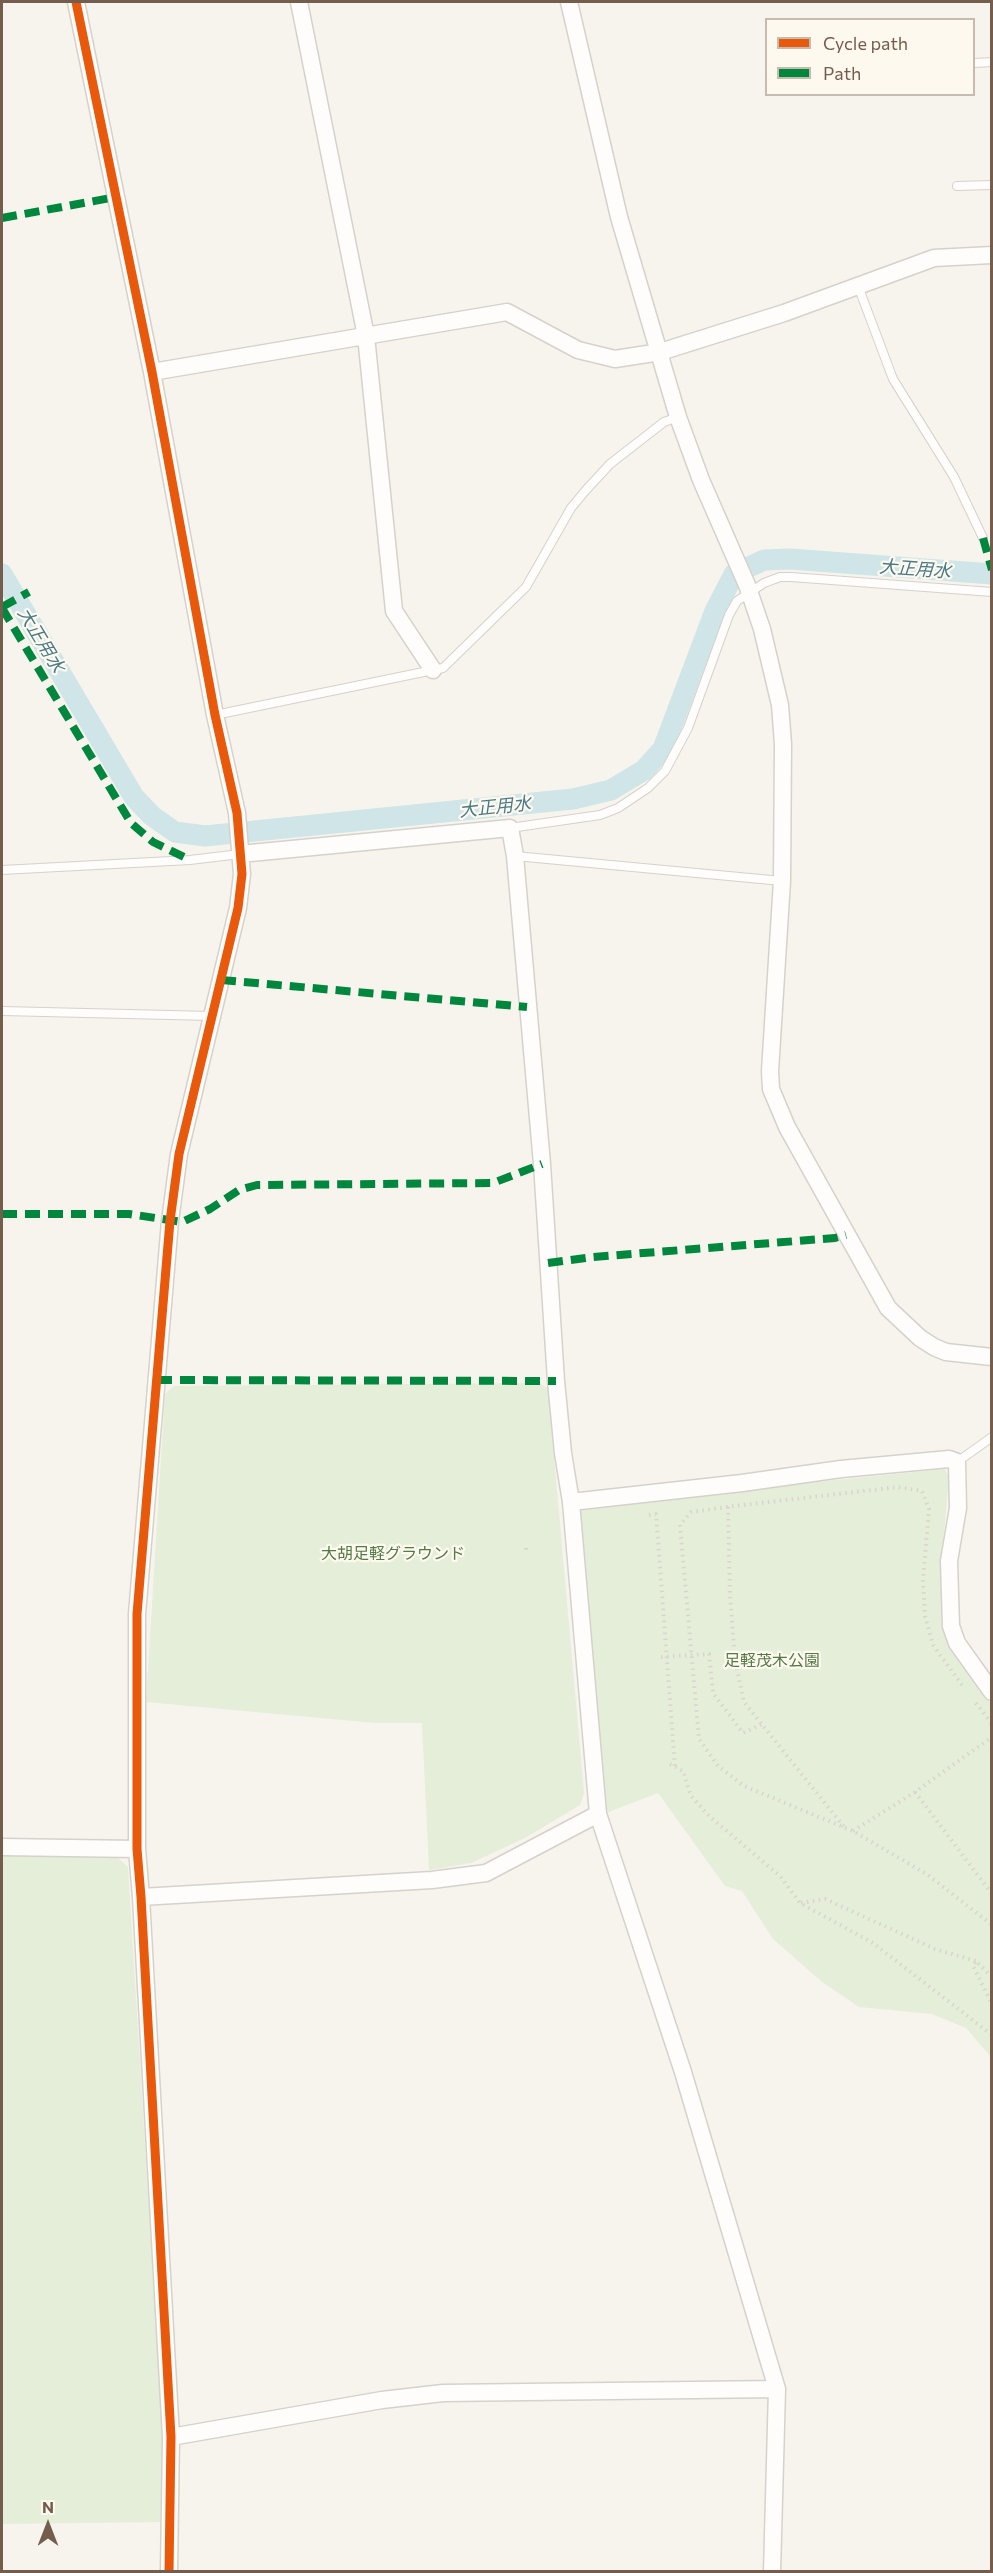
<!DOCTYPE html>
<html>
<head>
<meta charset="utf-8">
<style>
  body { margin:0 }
  #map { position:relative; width:993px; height:2573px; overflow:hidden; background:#f7f4ed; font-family:Commissioner,sans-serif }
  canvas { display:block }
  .frame { position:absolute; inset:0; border:3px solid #755d4e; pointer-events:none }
  .legend { position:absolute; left:765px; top:18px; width:210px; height:78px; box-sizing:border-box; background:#fef9ef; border:2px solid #c7bbaf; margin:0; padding:8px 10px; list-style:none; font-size:18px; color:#755d4e }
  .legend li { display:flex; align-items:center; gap:12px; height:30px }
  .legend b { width:30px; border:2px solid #c7bbaf }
  .north { position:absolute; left:18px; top:2495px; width:60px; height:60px; -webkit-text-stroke:4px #fef9ef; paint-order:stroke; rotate:0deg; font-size:16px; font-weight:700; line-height:24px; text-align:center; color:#755d4e }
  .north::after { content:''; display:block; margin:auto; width:21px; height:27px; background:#755d4e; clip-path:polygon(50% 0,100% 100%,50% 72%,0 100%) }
</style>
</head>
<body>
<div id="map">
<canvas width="993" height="2573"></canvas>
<div class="frame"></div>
<ul class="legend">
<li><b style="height:8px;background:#e8590c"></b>Cycle path</li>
<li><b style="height:8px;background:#00873e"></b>Path</li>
</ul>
<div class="north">N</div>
</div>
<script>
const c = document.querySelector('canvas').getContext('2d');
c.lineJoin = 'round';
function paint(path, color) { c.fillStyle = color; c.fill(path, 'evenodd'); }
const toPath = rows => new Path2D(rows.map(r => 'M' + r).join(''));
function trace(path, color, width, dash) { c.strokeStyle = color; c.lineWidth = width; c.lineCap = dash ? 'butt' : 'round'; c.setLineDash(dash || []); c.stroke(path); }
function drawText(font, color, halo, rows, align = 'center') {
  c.font = font + ' Commissioner,"Noto Sans JP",sans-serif'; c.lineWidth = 4.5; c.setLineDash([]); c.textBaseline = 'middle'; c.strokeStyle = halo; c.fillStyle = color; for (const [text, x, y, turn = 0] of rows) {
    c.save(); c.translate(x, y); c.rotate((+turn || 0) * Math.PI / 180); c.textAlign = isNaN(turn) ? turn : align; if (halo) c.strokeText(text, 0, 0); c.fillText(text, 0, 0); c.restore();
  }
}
paint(toPath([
  [540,1383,548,1389,584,1793,580,1805,525,1838,471,1863,429,1870,422,1723,376,1723,146,1702,165,1394,174,1386],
  [945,1469,949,1478,941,1566,951,1647,991,1704,991,2057,966,2028,932,2014,859,2007,821,1981,773,1939,742,1891,725,1886,658,1793,606,1813,578,1506],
  [2,1855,117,1857,128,1867,163,2439,160,2522,2,2524]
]), '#e4eed9');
trace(toPath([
  [2,574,134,797,152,816,175,832,205,836,573,799,611,790,644,770,663,749,715,611,734,574,764,560,790,559,992,574]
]), '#cfe5e7', 21);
const lane = toPath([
  [974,63,992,62],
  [957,186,992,185],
  [858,286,893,379,954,477,983,538],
  [215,715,443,668,526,587,571,508,586,490,610,464,664,422,678,417],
  [510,828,600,815,618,808,648,788,665,771,688,728,729,615,737,601,764,583,780,577,791,577,992,592],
  [515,856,782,881],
  [2,870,190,860,240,854],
  [2,1011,212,1016],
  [957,1462,992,1437]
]);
const street = toPath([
  [76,2,152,372,215,715,237,813,242,874,238,908,179,1154,170,1221,137,1614,137,1849,141,1897,171,2437,169,2572],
  [299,2,366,336,394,611,433,670],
  [569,2,619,217,678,417,701,480,747,585,762,629,780,705,783,744,782,881,770,1071,771,1089,787,1127,888,1308,920,1338,934,1347,946,1352,992,1357],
  [152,372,507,312,578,350,615,359,660,352,784,313,934,258,992,255],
  [240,854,510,828,515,856,542,1164,556,1381,563,1453,571,1502,598,1814,683,2072,777,2389,772,2572],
  [571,1502,742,1483,841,1469,949,1459,957,1462,958,1508,949,1561,951,1626,957,1643,992,1692],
  [2,1847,137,1849],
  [141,1897,432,1880,486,1873,598,1814],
  [171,2437,382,2400,443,2393,777,2389]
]);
trace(lane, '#d6d1cb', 10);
trace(street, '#d6d1cb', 19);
trace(toPath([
  [728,1507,730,1595,735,1660,744,1702,844,1827],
  [649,1515,656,1514,675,1767],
  [526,1548,526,1554],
  [661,1657,709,1654,713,1693,743,1733,762,1724],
  [962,1685,933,1645,925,1616,923,1580,929,1509,922,1491,898,1487,734,1506,691,1512,680,1525,699,1739,718,1766,744,1786,853,1831,928,1875,992,1925],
  [976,1703,992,1724],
  [670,1764,683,1771,691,1796,709,1816,780,1876,800,1903,873,1943,992,2035],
  [915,1792,992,1894],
  [853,1831,915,1792,992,1737],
  [801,1903,825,1899,935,1949,976,1961],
  [992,1977,976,1961,973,1966,992,2004]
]), '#dad4cf', 4, [1.5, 4.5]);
trace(lane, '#fefdfc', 8);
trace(street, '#fefdfc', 16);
trace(toPath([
  [2,218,116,197],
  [983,538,992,570],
  [2,607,29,592],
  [2,608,131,823,153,842,190,860],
  [221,980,527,1007],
  [2,1214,129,1214,182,1222,210,1209,239,1190,257,1185,493,1183,542,1164],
  [548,1263,593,1257,835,1238,846,1235],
  [157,1380,556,1381]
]), '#00873e', 8, [15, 8]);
trace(toPath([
  [76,2,152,372,215,715,237,813,242,874,238,908,179,1154,170,1221,137,1614,137,1849,141,1897,171,2437,169,2572]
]), '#e8590c', 9);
drawText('16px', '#547a46', '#fef9ef', [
  ["大胡足軽グラウンド",393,1554],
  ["足軽茂木公園",772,1661]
]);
drawText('italic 18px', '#487a87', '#fef9ef', [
  ["大正用水",915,569,4],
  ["大正用水",41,640,59],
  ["大正用水",495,807,-6]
]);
</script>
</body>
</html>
